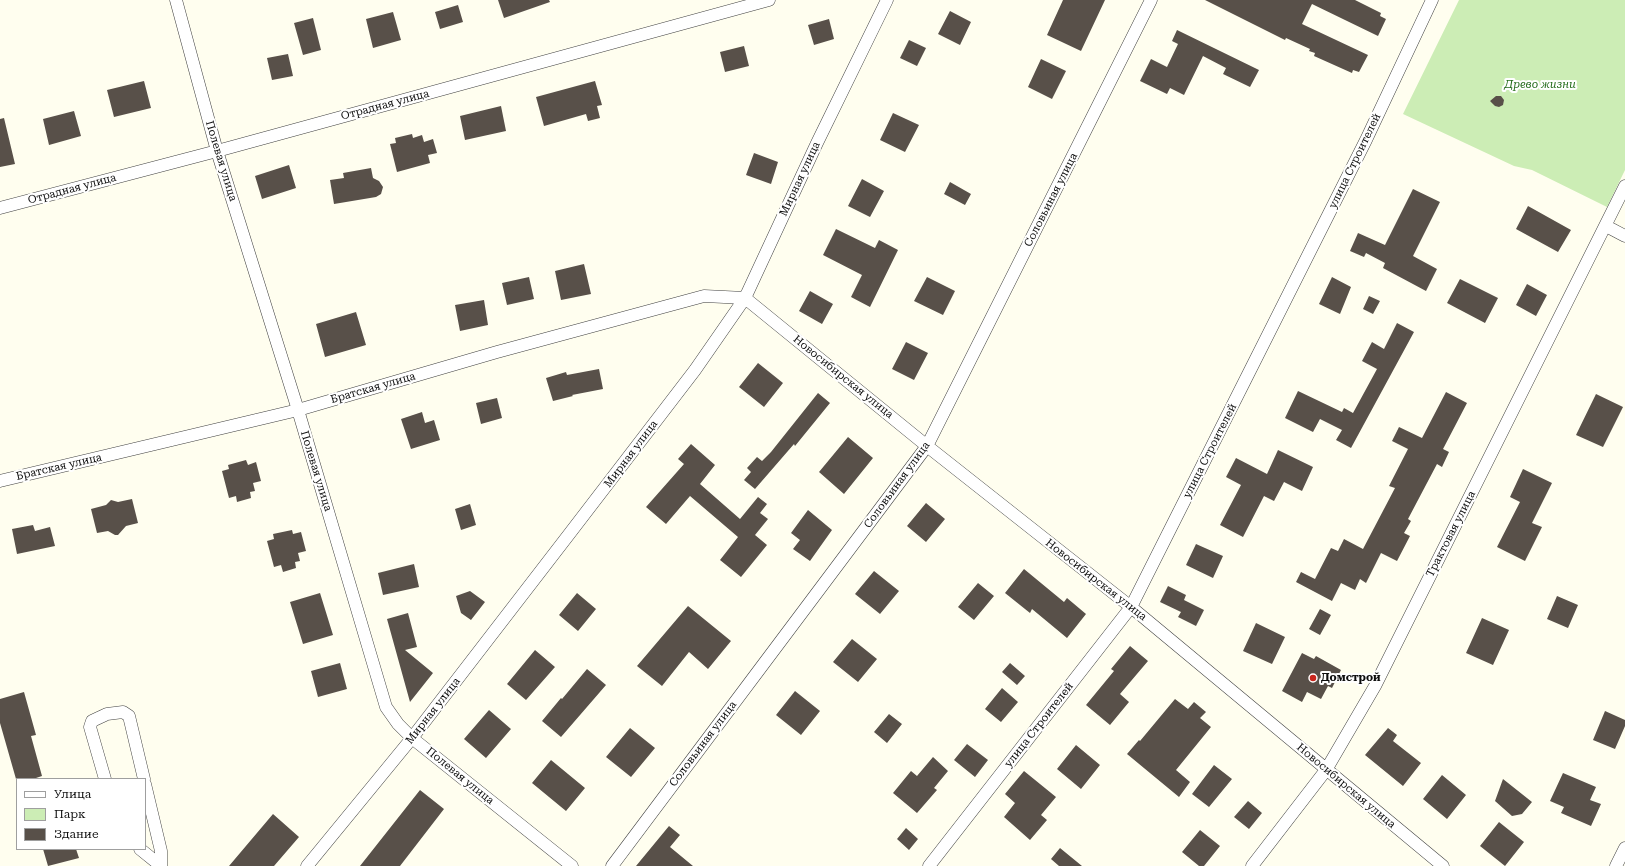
<!DOCTYPE html>
<html>
<head>
<meta charset="utf-8">
<style>
  body { margin:0 }
  #map { position:relative; width:1625px; height:866px; overflow:hidden; background:#fffeef; font-family:"Roboto Serif",serif }
  canvas { display:block }
  .legend { position:absolute; left:16px; top:778px; width:130px; height:72px; box-sizing:border-box; background:#fff; border:1px solid #9f9f9f; margin:0; padding:5px 7px; list-style:none; font-size:12px; color:#0e0e0e }
  .legend li { display:flex; align-items:center; gap:8px; height:20px }
  .legend b { width:20px; border:1px solid #9f9f9f }
</style>
</head>
<body>
<div id="map">
<canvas width="1625" height="866"></canvas>
<ul class="legend">
<li><b style="height:5px;background:#fff"></b>Улица</li>
<li><b style="height:11px;background:#ccedb5"></b>Парк</li>
<li><b style="height:11px;background:#585049"></b>Здание</li>
</ul>
</div>
<script>
const c = document.querySelector('canvas').getContext('2d');
c.lineJoin = 'round';
function paint(path, color) { c.fillStyle = color; c.fill(path, 'evenodd'); }
const toPath = rows => new Path2D(rows.map(r => 'M' + r).join(''));
function trace(path, color, width, dash) { c.strokeStyle = color; c.lineWidth = width; c.lineCap = dash ? 'butt' : 'round'; c.setLineDash(dash || []); c.stroke(path); }
function drawText(font, color, halo, rows, align = 'center') {
  c.font = font + ' "Roboto Serif",serif'; c.lineWidth = 4; c.setLineDash([]); c.textBaseline = 'middle'; c.strokeStyle = halo; c.fillStyle = color; for (const [text, x, y, turn = 0] of rows) {
    c.save(); c.translate(x, y); c.rotate((+turn || 0) * Math.PI / 180); c.textAlign = isNaN(turn) ? turn : align; if (halo) c.strokeText(text, 0, 0); c.fillText(text, 0, 0); c.restore();
  }
}
paint(toPath([
  [1459,0,1625,0,1625,170,1607,207,1532,170,1514,166,1403,114]
]), '#ccedb5');
paint(toPath([
  [498,0,549,0,550,2,504,18],
  [1063,0,1105,0,1081,51,1047,35],
  [1205,0,1355,0,1381,13,1380,16,1386,19,1378,36,1312,4,1302,24,1368,55,1359,72,1353,70,1352,73,1314,56,1315,53,1309,51,1310,49,1286,38,1285,40],
  [458,5,463,22,440,29,435,12],
  [950,11,971,22,960,45,938,34],
  [393,12,401,40,373,48,366,19],
  [313,18,321,50,303,55,294,23],
  [829,19,834,39,814,45,808,25],
  [1177,30,1259,70,1250,87,1223,74,1226,68,1203,56,1184,95,1170,88,1167,94,1140,81,1151,59,1167,67,1178,44,1172,41],
  [909,40,926,48,917,66,900,58],
  [744,46,749,66,725,72,720,52],
  [288,54,293,76,272,80,267,58],
  [1041,59,1066,71,1052,99,1028,87],
  [144,81,151,108,114,117,107,90],
  [595,81,602,105,597,106,600,118,588,121,586,114,544,126,536,97],
  [1496,96,1501,96,1504,100,1503,105,1499,107,1495,106,1490,101],
  [501,106,506,131,465,140,460,116],
  [74,111,81,136,49,145,43,119],
  [893,113,919,125,905,152,880,140],
  [4,118,15,164,0,167,0,119],
  [412,134,413,138,422,135,424,142,433,139,437,153,428,155,430,163,397,172,390,144,396,143,395,138],
  [754,153,778,162,771,184,746,175],
  [289,165,296,188,262,199,255,176],
  [371,168,373,178,379,181,383,187,381,194,376,197,334,204,330,180,344,178,343,173],
  [862,179,884,191,870,217,848,206],
  [950,182,971,194,965,205,944,194],
  [1413,189,1440,202,1413,256,1437,269,1426,291,1383,268,1385,263,1366,253,1364,257,1350,251,1358,233,1385,245],
  [1528,206,1571,230,1558,252,1516,229],
  [836,229,875,248,879,240,898,250,870,307,851,297,862,275,823,255],
  [584,264,591,294,561,300,555,271],
  [529,277,534,299,507,305,502,283],
  [927,277,955,291,943,315,914,301],
  [1332,277,1351,287,1340,314,1319,304],
  [1460,279,1498,298,1485,323,1447,303],
  [1527,284,1547,295,1536,316,1516,305],
  [810,291,833,304,822,324,799,311],
  [1369,296,1380,301,1373,314,1363,309],
  [484,300,488,325,460,331,455,305],
  [356,312,366,345,325,357,316,324],
  [1397,323,1414,332,1351,448,1336,440,1342,430,1320,419,1313,432,1285,418,1298,391,1342,412,1344,408,1353,413,1377,369,1362,361,1372,342,1384,349],
  [906,342,928,353,914,380,892,369],
  [758,363,783,383,764,407,739,387],
  [599,369,603,389,572,395,573,396,553,401,546,378,566,372,567,375],
  [1446,392,1467,403,1443,449,1449,452,1442,467,1437,464,1408,519,1411,521,1404,533,1410,536,1397,561,1381,553,1366,583,1360,579,1355,590,1341,583,1332,601,1296,582,1301,572,1315,579,1331,548,1338,551,1344,539,1363,549,1395,488,1389,486,1408,449,1392,441,1399,427,1422,438],
  [818,393,830,403,795,446,794,444,755,489,744,480,751,472,747,468,757,457,762,461,771,452],
  [1596,394,1623,407,1603,447,1576,435],
  [497,398,502,418,481,424,476,403],
  [422,412,425,423,434,420,440,440,411,449,401,419],
  [848,437,873,458,844,494,819,472],
  [691,444,715,465,700,484,740,519,758,497,767,504,760,513,768,519,755,535,767,545,741,577,720,560,738,537,690,496,666,524,646,507,684,464,678,459],
  [1278,450,1313,467,1302,491,1284,482,1274,501,1264,496,1243,537,1220,525,1241,485,1226,477,1236,458,1267,474],
  [246,460,248,465,256,462,261,481,253,483,255,491,250,492,251,498,237,502,236,496,229,498,222,471,229,469,228,465],
  [1523,469,1552,483,1532,523,1542,527,1525,561,1497,547,1520,502,1510,497],
  [132,499,138,523,126,526,118,535,115,535,108,531,97,533,91,509,106,505,111,500,118,502],
  [926,503,945,519,926,542,907,526],
  [470,504,476,525,461,530,455,509],
  [808,510,832,530,810,561,793,549,800,540,791,533],
  [33,525,35,531,50,527,55,546,17,554,12,529],
  [292,530,293,534,301,532,306,551,298,553,300,561,295,562,296,568,283,572,281,565,274,567,267,541,274,539,273,534],
  [1196,544,1223,556,1213,578,1186,565],
  [414,564,419,587,383,595,378,573],
  [1024,569,1064,602,1067,598,1086,614,1067,638,1032,609,1030,613,1005,593],
  [874,571,899,591,880,614,855,594],
  [978,583,994,596,974,620,958,607],
  [1168,586,1186,595,1184,600,1204,610,1196,626,1178,617,1181,612,1160,602],
  [470,591,485,602,471,620,461,613,456,596],
  [320,593,333,635,303,644,290,602],
  [577,593,596,609,578,631,559,615],
  [1557,596,1578,605,1568,628,1547,619],
  [688,606,731,641,708,669,689,652,662,686,637,666],
  [1320,609,1331,615,1320,635,1309,629],
  [408,613,417,647,405,650,433,673,410,702,387,619],
  [1482,618,1509,630,1493,665,1466,653],
  [1256,623,1285,637,1272,664,1243,651],
  [852,639,877,659,858,682,833,662],
  [1130,646,1148,661,1120,694,1129,702,1110,725,1086,705,1114,671,1111,669],
  [535,650,555,667,526,700,507,684],
  [1302,653,1314,659,1316,656,1341,670,1332,688,1328,686,1321,699,1307,692,1302,702,1282,691],
  [340,663,347,689,318,697,311,671],
  [1010,663,1025,676,1017,685,1002,672],
  [587,669,606,685,561,737,542,721,561,698,562,699],
  [1002,688,1018,702,1001,722,985,709],
  [795,691,820,711,801,735,776,715],
  [24,692,36,735,31,736,42,776,33,779,16,779,0,723,0,699],
  [1175,699,1188,709,1194,702,1206,712,1200,718,1211,727,1176,770,1190,782,1179,797,1127,754,1139,740,1140,741],
  [489,710,511,729,486,758,464,739],
  [1605,711,1625,720,1625,726,1615,749,1593,740],
  [889,714,902,724,887,743,874,732],
  [630,728,655,748,631,777,606,757],
  [1388,728,1397,735,1393,741,1421,763,1403,786,1365,755],
  [967,744,988,760,975,777,954,760],
  [1076,745,1100,765,1081,789,1057,769],
  [933,757,948,771,934,788,937,790,917,813,893,793,911,771,917,776],
  [551,760,585,788,566,811,532,783],
  [1214,765,1232,779,1209,807,1192,794],
  [1024,771,1056,797,1041,815,1047,820,1030,840,1004,817,1015,803,1005,794],
  [1563,773,1596,787,1590,800,1601,804,1591,826,1561,813,1564,807,1550,801],
  [1442,775,1466,795,1447,819,1423,799],
  [1503,779,1532,802,1522,814,1512,816,1495,801],
  [420,790,444,809,400,866,360,866],
  [1248,801,1262,813,1249,829,1234,817],
  [273,814,299,837,274,866,229,866],
  [1499,822,1524,842,1505,866,1480,846],
  [669,826,680,835,670,847,693,866,636,866],
  [906,828,918,839,909,850,897,839],
  [1200,830,1220,846,1204,866,1199,866,1182,852],
  [1060,848,1082,866,1059,866,1051,859],
  [43,849,76,849,79,858,48,866]
]), '#585049');
const minor = toPath([
  [176,0,217,151,298,410,386,707,398,724,412,738,572,866],
  [0,208,217,151,769,0],
  [1606,226,1625,236],
  [0,481,298,410,497,352,704,296,745,298,927,446,1131,607,1443,866],
  [105,779,90,727,92,721,107,714,123,712,129,716,144,779],
  [145,784,161,851,161,866],
  [140,849,161,866],
  [307,866,412,738,570,533,695,370,745,298,817,143,887,0],
  [612,866,927,446,1151,0],
  [929,866,1131,607,1366,140,1432,0],
  [1252,866,1326,770,1375,686,1625,186],
  [1616,866,1625,848]
]);
trace(minor, '#414141', 13);
trace(minor, '#fff', 12);
for (const [x, y, r, color] of [
  [1313,678,4,"#c8251c"]
]) { const dot = new Path2D(); dot.arc(x, y, r, 0, 2 * Math.PI); c.fillStyle = color; c.fill(dot); trace(dot, '#fff', 1.5); }
drawText('italic 11px', '#226b19', '#fff', [
  ["Древо жизни",1540,85]
]);
drawText('11px', '#0e0e0e', '#fff', [
  ["Отрадная улица",385,105,-15],
  ["Полевая улица",221,161,73],
  ["улица Строителей",1355,161,-64],
  ["Мирная улица",800,179,-65],
  ["Отрадная улица",72,189,-15],
  ["Соловьиная улица",1051,200,-63],
  ["Новосибирская улица",843,377,39],
  ["Братская улица",373,388,-16],
  ["улица Строителей",1210,451,-63],
  ["Мирная улица",631,454,-53],
  ["Братская улица",59,467,-13],
  ["Полевая улица",316,471,73],
  ["Соловьиная улица",897,485,-54],
  ["Трактовая улица",1451,534,-63],
  ["Новосибирская улица",1096,580,38],
  ["Мирная улица",433,711,-52],
  ["улица Строителей",1039,725,-52],
  ["Соловьиная улица",703,744,-53],
  ["Полевая улица",460,776,39],
  ["Новосибирская улица",1346,786,40]
]);
drawText('bold 11px', '#0e0e0e', '#fff', [
  ["Домстрой",1321,678]
], 'left');
</script>
</body>
</html>
